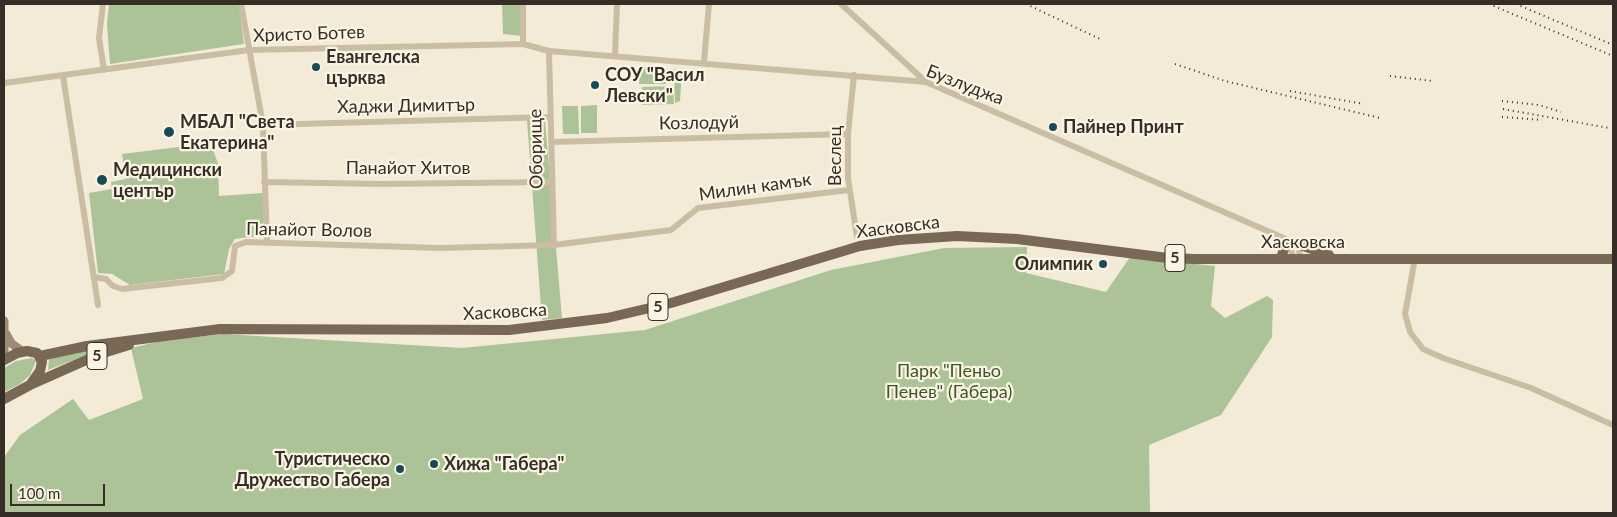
<!DOCTYPE html>
<html>
<head>
<meta charset="utf-8">
<style>
  body { margin:0 }
  #map { position:relative; width:1617px; height:517px; overflow:hidden; background:#f3ebd8; font-family:Lato,sans-serif }
  canvas { display:block }
  .frame { position:absolute; inset:0; border:5px solid #362e26; pointer-events:none }
  .scale { position:absolute; left:10px; top:484px; width:95px; height:22px; box-sizing:border-box; border:2px solid #362e26; border-top:0; padding-left:6px; font-size:15px; line-height:18px; white-space:nowrap; color:#362e26; -webkit-text-stroke:4px #faf4e4; paint-order:stroke }
</style>
</head>
<body>
<div id="map">
<canvas width="1617" height="517"></canvas>
<div class="frame"></div>
<div class="scale">100 m</div>
</div>
<script>
const c = document.querySelector('canvas').getContext('2d');
c.lineJoin = 'round';
function paint(path, color) { c.fillStyle = color; c.fill(path, 'evenodd'); }
const toPath = rows => new Path2D(rows.map(r => 'M' + r).join(''));
function trace(path, color, width, dash) { c.strokeStyle = color; c.lineWidth = width; c.lineCap = dash ? 'butt' : 'round'; c.setLineDash(dash || []); c.stroke(path); }
function drawText(font, color, halo, rows, align = 'center') {
  c.font = font + ' Lato,sans-serif'; c.lineWidth = 4.5; c.setLineDash([]); c.textBaseline = 'middle'; c.strokeStyle = halo; c.fillStyle = color; for (const [text, x, y, turn = 0] of rows) {
    c.save(); c.translate(x, y); c.rotate((+turn || 0) * Math.PI / 180); c.textAlign = isNaN(turn) ? turn : align; if (halo) c.strokeText(text, 0, 0); c.fillText(text, 0, 0); c.restore();
  }
}
paint(toPath([
  [109,4,239,4,244,44,110,64,107,25],
  [502,4,523,4,523,36,503,34],
  [640,67,682,70,680,101,675,103,674,74,666,74,666,84,639,84],
  [673,86,674,104,642,105,642,87],
  [597,105,597,133,581,133,581,106],
  [562,106,578,106,579,134,563,134],
  [527,120,545,120,562,318,542,320],
  [211,143,218,164,219,196,264,193,266,235,235,239,229,249,224,274,130,285,112,274,98,273,89,193,112,189,111,182,126,179,122,154],
  [1027,247,1026,273,1106,292,1130,257,1215,266,1211,306,1225,318,1267,296,1273,300,1272,337,1221,415,1149,445,1150,513,4,513,4,457,20,435,73,399,89,420,143,399,131,348,161,341,223,334,462,348,645,330,831,270,944,248],
  [109,346,48,370,49,359],
  [32,358,36,361,30,375,20,384,4,392,4,368,16,361]
]), '#acc297');
trace(toPath([
  [103,4,99,38,104,70],
  [241,4,263,125,267,243],
  [523,4,523,44],
  [841,4,926,82],
  [549,51,554,245],
  [615,55,617,4],
  [704,62,709,4],
  [854,75,848,134,848,178,857,237],
  [63,76,98,305],
  [4,83,249,50,523,44,549,51,926,82,1295,243,1299,247,1300,258],
  [263,125,550,117],
  [551,142,848,134],
  [264,182,381,184,551,182],
  [1284,241,1291,249,1293,258],
  [1415,258,1405,314,1410,332,1423,349,1443,358,1531,388,1613,425],
  [94,277,106,279,113,286,122,289,222,278,232,271,235,246,246,242,441,248,554,245,671,230,698,208,849,190]
]), '#cbbda3', 6);
trace(toPath([
  [4,321,4,357],
  [6,334,11,343,23,352]
]), '#9f8c75', 9);
trace(toPath([
  [1295,243,1329,255],
  [1281,258,1286,243],
  [40,356,87,346,220,329,509,330,607,318,671,303,860,246,898,240,957,236,1017,239,1168,258,1195,259,1613,259],
  [4,360,17,353,27,351,37,353,42,362,40,371,30,385,4,399],
  [30,385,100,354,129,345]
]), '#796856', 10);
trace(toPath([
  [1026,4,1100,39],
  [1489,4,1613,56],
  [1516,4,1613,45],
  [1175,64,1225,81,1380,118],
  [1390,76,1433,81],
  [1290,91,1364,104],
  [1502,101,1539,105,1561,112],
  [1503,109,1609,128],
  [1502,117,1542,120]
]), '#362e26', 2, [1, 4]);
for (const [x, y, r, color] of [
  [316,67,5,"#194a5a"],
  [595,85,5,"#194a5a"],
  [1053,127,5,"#194a5a"],
  [169,132,6,"#194a5a"],
  [102,180,6,"#194a5a"],
  [1103,264,5,"#194a5a"],
  [434,464,5,"#194a5a"],
  [400,469,5,"#194a5a"]
]) { const dot = new Path2D(); dot.arc(x, y, r, 0, 2 * Math.PI); c.fillStyle = color; c.fill(dot); trace(dot, '#faf4e4', 2); }
for (const [x, y, w] of [
  [1175,258,20],
  [658,307,20],
  [97,356,20]
]) { const box = new Path2D(); box.roundRect(x - w / 2, y - 13.5, w, 27, 4); c.fillStyle = '#faf4e4'; c.fill(box); trace(box, '#362e26', 1); }
drawText('bold 16px', '#362e26', null, [
  ["5",1175,258],
  ["5",658,307],
  ["5",97,356]
]);
drawText('18px', '#362e26', '#faf4e4', [
  ["Христо Ботев",309,34,-2],
  ["Бузлуджа",965,85,21],
  ["Хаджи Димитър",406,106,-1],
  ["Козлодуй",699,123,-1],
  ["Оборище",536,149,-91],
  ["Веслец",835,156,-90],
  ["Панайот Хитов",408,168],
  ["Милин камък",755,187,-8],
  ["Хасковска",898,227,-7],
  ["Панайот Волов",309,230,1],
  ["Хасковска",1303,242],
  ["Хасковска",505,312,-3]
]);
drawText('bold 18px', '#362e26', '#faf4e4', [
  ["Евангелска",326,57],
  ["църква",326,78],
  ["СОУ \"Васил",605,75],
  ["Левски\"",605,96],
  ["МБАЛ \"Света",180,122],
  ["Екатерина\"",180,143],
  ["Пайнер Принт",1063,127],
  ["Медицински",113,170],
  ["център",113,191],
  ["Олимпик",1093,264,"right"],
  ["Туристическо",390,459,"right"],
  ["Дружество Габера",390,480,"right"],
  ["Хижа \"Габера\"",444,464]
], 'left');
drawText('18px', '#3d5628', '#faf4e4', [
  ["Парк \"Пеньо",949,371],
  ["Пенев\" (Габера)",949,392]
]);
</script>
</body>
</html>
